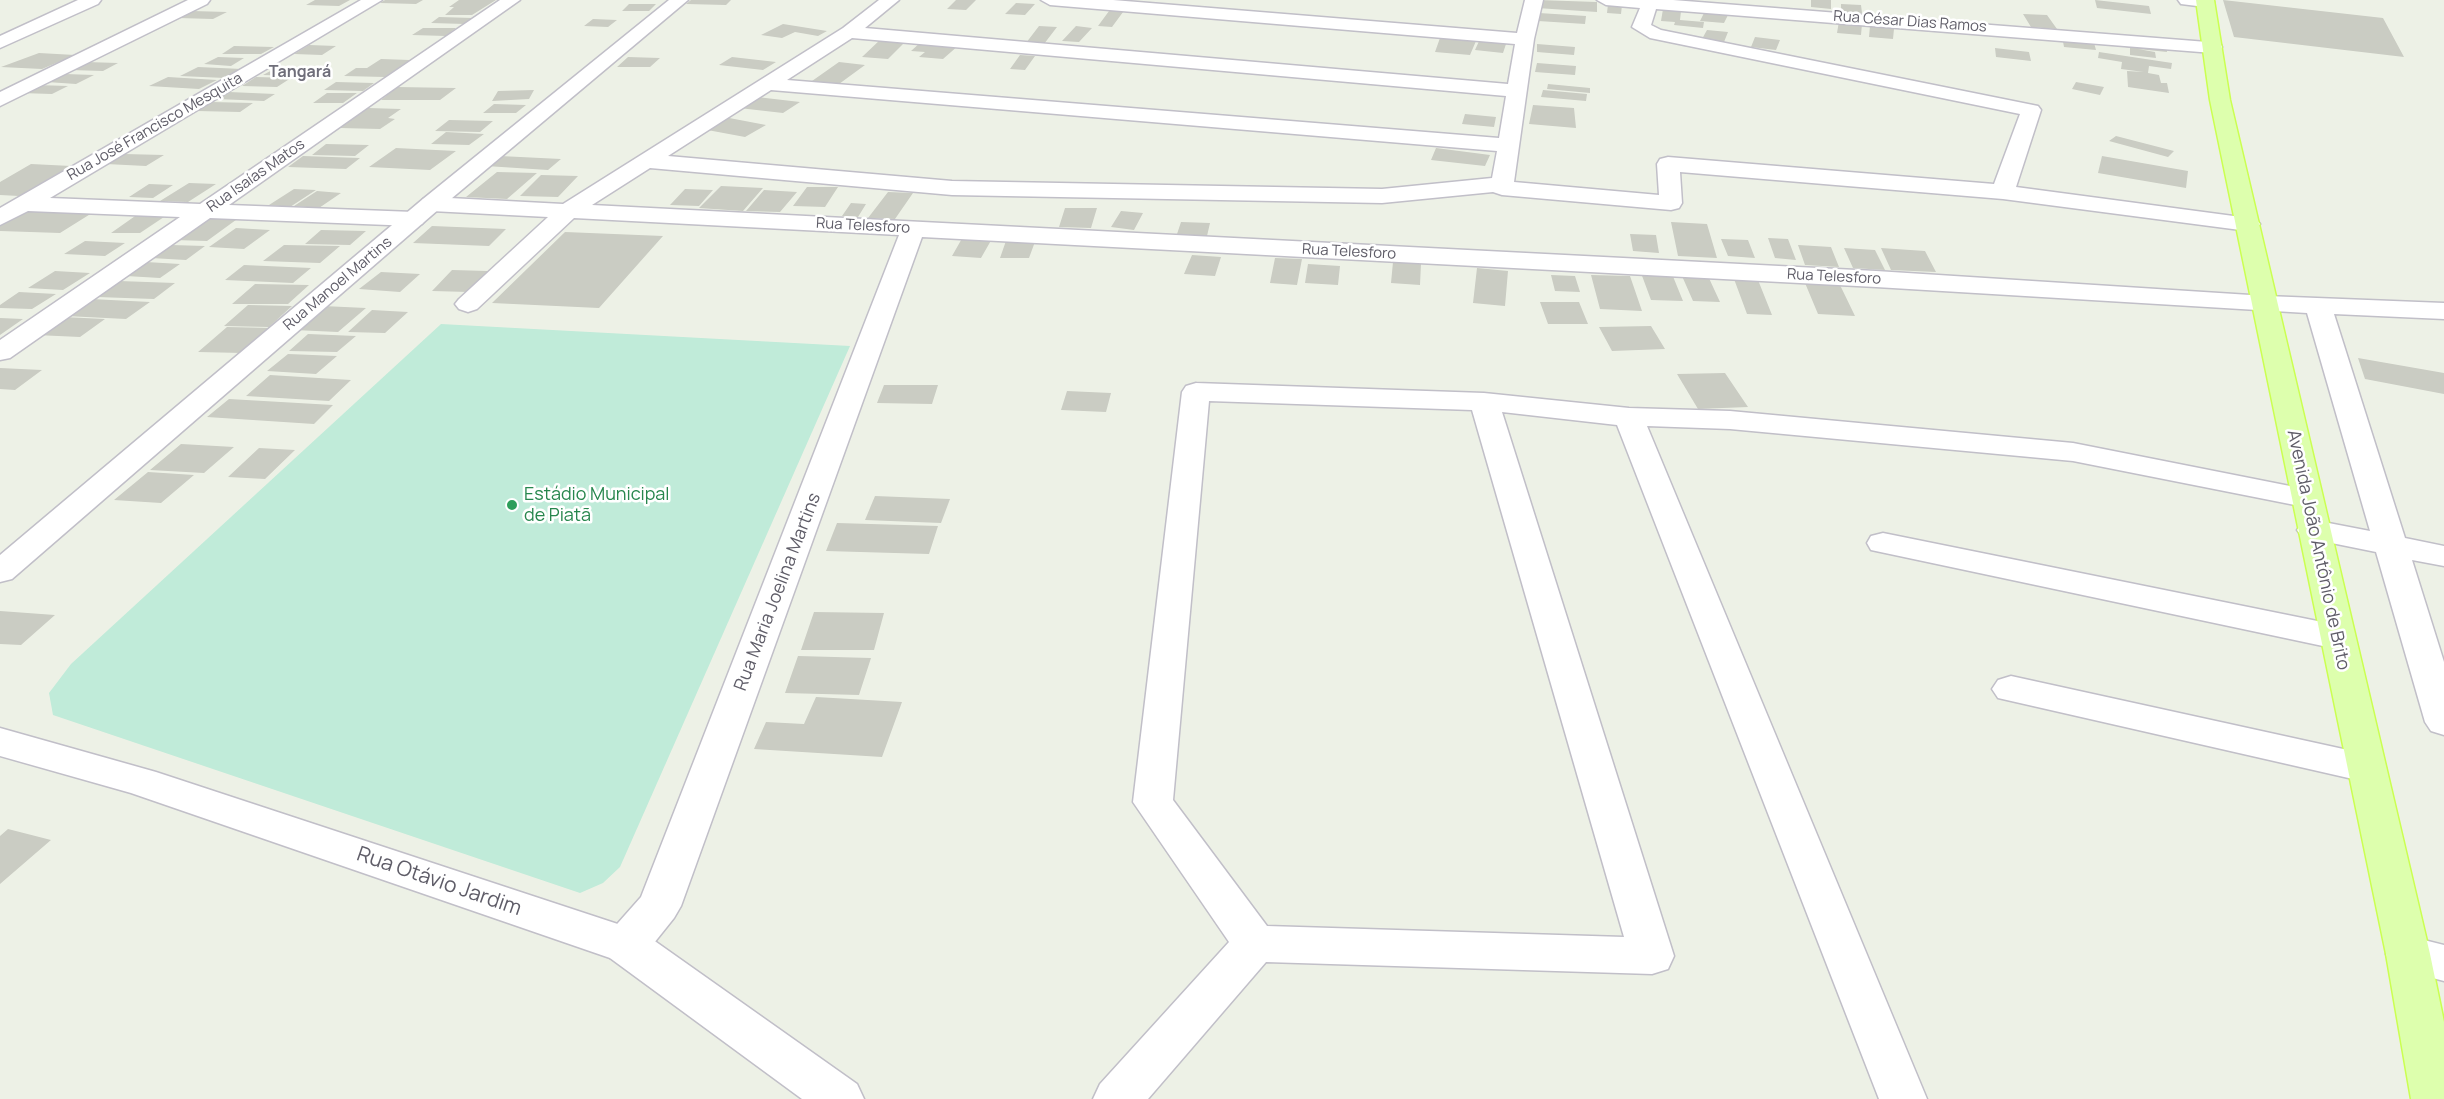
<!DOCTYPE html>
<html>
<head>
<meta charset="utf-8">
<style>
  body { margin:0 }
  canvas { display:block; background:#edf1e6 }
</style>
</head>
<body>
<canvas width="2444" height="1099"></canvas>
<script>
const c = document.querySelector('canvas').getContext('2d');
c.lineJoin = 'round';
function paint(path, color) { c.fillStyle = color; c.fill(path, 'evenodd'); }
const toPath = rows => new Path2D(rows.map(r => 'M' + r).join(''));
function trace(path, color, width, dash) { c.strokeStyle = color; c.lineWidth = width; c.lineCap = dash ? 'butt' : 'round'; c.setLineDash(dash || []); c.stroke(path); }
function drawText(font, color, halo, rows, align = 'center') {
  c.font = font + ' Manrope,sans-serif'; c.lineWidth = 5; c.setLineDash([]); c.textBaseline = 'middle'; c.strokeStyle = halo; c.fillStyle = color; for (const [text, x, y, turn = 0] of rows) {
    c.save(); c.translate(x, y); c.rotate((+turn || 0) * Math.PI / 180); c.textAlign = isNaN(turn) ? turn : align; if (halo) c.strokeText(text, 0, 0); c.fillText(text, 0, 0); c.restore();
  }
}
paint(toPath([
  [441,324,850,346,620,867,603,883,580,893,53,715,49,693,71,664]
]), '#c0ebd9');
paint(toPath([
  [315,0,350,0,339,6,306,5],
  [385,0,423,0,416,4,380,3],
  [459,0,496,0,472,15,445,15,454,7,449,7],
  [691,0,731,0,726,5,686,4],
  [956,0,976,0,966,10,947,9],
  [1538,0,1597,2,1597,12,1537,8],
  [1811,0,1831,0,1831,9,1811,7],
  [2095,0,2149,6,2151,14,2097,8],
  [2223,0,2383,18,2404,57,2234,37],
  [1016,3,1035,4,1025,15,1005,14],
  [629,4,656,4,649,11,622,11],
  [1608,4,1622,5,1621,14,1607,13],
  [1841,4,1861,5,1862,13,1841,12],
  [1112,7,1126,8,1112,27,1098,26],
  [1663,9,1681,11,1680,20,1704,22,1703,28,1674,25,1675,22,1661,21],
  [192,11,227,12,213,19,178,18],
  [1705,11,1729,13,1724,23,1700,21],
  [1539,13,1586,16,1585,24,1538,21],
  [2023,14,2047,15,2057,29,2031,27],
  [439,17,473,18,465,24,431,23],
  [593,19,617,20,608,27,584,26],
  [1839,21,1862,24,1861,35,1837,33],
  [783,24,827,31,818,36,795,32,782,38,761,35],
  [1039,26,1057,27,1044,44,1026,43],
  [1076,26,1092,28,1079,42,1062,41],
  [1870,26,1894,29,1893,39,1869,37],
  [423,28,456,28,446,36,412,35],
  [1707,30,1728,32,1724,42,1702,39],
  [2062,36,2093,39,2096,50,2064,47],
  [1755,37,1780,40,1776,50,1751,47],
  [1440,38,1476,41,1470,55,1435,52],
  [881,39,907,40,888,59,862,57],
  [1480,39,1507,41,1503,53,1475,50],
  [2124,40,2166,45,2167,52,2138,49,2155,52,2156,58,2130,55,2130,48,2125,47],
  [921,42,959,45,943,59,919,57,925,52,911,51],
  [1537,44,1575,47,1574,55,1537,52],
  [309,45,336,46,322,55,294,54],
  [234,46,274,47,261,54,222,54],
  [1995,48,2029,52,2031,61,1996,57],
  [2099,52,2172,63,2171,69,2149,66,2148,73,2159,75,2161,83,2167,83,2169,93,2128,87,2127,71,2144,72,2121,69,2122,62,2098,58],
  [39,53,75,55,42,69,1,67],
  [1020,55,1035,56,1025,70,1010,69],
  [218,57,244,58,231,66,204,64],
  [628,57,660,58,650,67,617,67],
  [732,57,776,62,763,70,719,65],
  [381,59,410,60,385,77,344,76,356,68,367,68],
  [86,62,118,63,103,71,70,70],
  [839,62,865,65,839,84,812,81],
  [1537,63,1576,66,1575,75,1535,72],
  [198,67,242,69,225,78,180,76],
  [274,69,305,70,294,76,263,75],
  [65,74,94,75,76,84,47,82],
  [168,77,217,80,199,89,149,86],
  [256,77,291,78,277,87,242,86],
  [336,82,374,83,363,91,324,90],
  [2076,82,2104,87,2100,95,2072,89],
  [1548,84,1590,88,1590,93,1547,89],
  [36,85,68,86,52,94,20,93],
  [397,87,456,88,440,100,381,100],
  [534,90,529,99,492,101,498,91],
  [1543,90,1587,94,1586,101,1541,97],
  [229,92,275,94,264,101,217,99],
  [327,93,357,93,343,103,313,103],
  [757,97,800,102,783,113,739,108],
  [211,102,253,103,240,112,197,111],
  [494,104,526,105,516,113,483,113],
  [1533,105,1574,108,1576,128,1529,124],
  [368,108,401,109,388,118,395,119,380,129,340,128],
  [1465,114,1496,117,1494,127,1462,124],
  [724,117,766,125,745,137,702,129],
  [449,120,493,121,480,132,435,131],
  [446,132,484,134,469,145,431,144],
  [2116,136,2174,151,2168,157,2109,141],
  [326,144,369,145,355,156,312,155],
  [396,148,456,151,430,170,369,167],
  [1436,148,1490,155,1485,166,1431,160],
  [124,154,164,155,146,166,106,164],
  [303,156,360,158,346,169,288,167],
  [500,156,561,159,548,170,486,166],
  [2102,156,2188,171,2186,188,2098,173],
  [31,164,71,166,19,196,0,195,0,182],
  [497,172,537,173,507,199,466,197],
  [541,175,578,176,558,197,520,196],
  [189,183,216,184,188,202,160,201],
  [149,184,173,185,153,198,129,197],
  [721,186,763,188,743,211,699,208],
  [807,187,838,187,825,207,793,206],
  [294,189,316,190,290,207,269,205],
  [685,189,713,190,699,206,670,205],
  [764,190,797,192,780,212,746,211],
  [317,191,341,193,319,208,294,206],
  [888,192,913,193,895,219,868,218],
  [851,203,866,204,858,217,842,216],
  [1065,208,1097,208,1091,228,1059,227],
  [22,210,92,213,60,233,0,231,0,223],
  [1121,211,1143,213,1134,230,1111,227],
  [138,214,167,215,140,233,111,233],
  [209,216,240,217,207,241,174,240],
  [1181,222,1210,223,1207,236,1177,234],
  [1671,222,1707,224,1717,258,1678,256],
  [432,226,506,229,489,246,413,243],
  [236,228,270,230,244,249,209,247],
  [321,230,366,231,350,245,305,244],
  [565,232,663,236,599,308,492,303],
  [1630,234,1656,235,1659,253,1633,251],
  [964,235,993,237,981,258,952,256],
  [1007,238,1036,239,1029,258,1000,258],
  [1768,238,1788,239,1796,260,1775,258],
  [1721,239,1748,240,1755,258,1728,256],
  [85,241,125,243,105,256,64,254],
  [171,245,205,246,186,260,151,258],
  [284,245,340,246,320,263,263,261],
  [1798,245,1831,247,1839,267,1805,265],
  [1844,248,1875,250,1885,270,1853,268],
  [1881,248,1925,251,1936,272,1891,270],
  [1192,255,1221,257,1215,276,1184,274],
  [1275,258,1302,259,1297,285,1270,283],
  [146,262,180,264,160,278,126,276],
  [1393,262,1421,263,1420,285,1391,283],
  [1308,264,1340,266,1338,285,1305,283],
  [244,265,311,268,293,283,225,280],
  [1477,268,1508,271,1505,306,1473,303],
  [452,270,488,271,469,292,432,291],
  [55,271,90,273,63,290,28,288],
  [381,272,420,274,400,292,359,289],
  [1641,273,1672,274,1683,301,1651,300],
  [1551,275,1575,276,1580,292,1555,291],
  [1591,275,1630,276,1642,311,1600,309],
  [1682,276,1708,276,1720,302,1693,301],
  [1734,279,1758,280,1772,315,1747,314],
  [119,281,175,283,154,299,97,297],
  [1805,283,1840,285,1855,316,1818,314],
  [255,284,309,285,288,304,232,304],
  [19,292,56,294,32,309,0,308,0,305],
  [91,299,150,302,126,319,66,316],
  [1540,302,1579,302,1588,324,1548,324],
  [248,305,292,306,269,327,224,326],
  [323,306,366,308,338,332,294,330],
  [372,310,408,312,385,333,348,332],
  [63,317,105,319,80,337,36,335],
  [0,318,23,319,0,335],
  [1651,326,1665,349,1612,351,1599,327],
  [227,327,272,328,243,353,198,352],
  [308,334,356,336,337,352,289,351],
  [288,354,337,356,316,374,267,371],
  [2358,358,2444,373,2444,394,2365,379],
  [0,368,42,370,15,390,0,389],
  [1725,373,1748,407,1698,409,1677,374],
  [270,375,351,380,329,401,246,396],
  [884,385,938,385,932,404,877,403],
  [1067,391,1111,393,1106,412,1061,410],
  [229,399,333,405,314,424,207,417],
  [181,444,234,447,204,473,150,470],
  [259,448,295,450,265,479,228,477],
  [148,472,194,475,161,503,114,500],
  [875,496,950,499,941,523,865,520],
  [837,523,938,526,929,554,826,551],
  [0,611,55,615,21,645,0,644],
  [814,612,884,613,874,650,801,650],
  [798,656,871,658,859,695,785,693],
  [816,697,902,702,882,757,754,749,766,722,804,724],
  [8,829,51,840,0,884,0,836]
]), '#caccc3');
const minor = toPath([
  [78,0,101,0,98,4,0,48,0,36,78,0],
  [188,0,210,0,207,4,0,106,0,92,188,0],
  [361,0,382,0,50,198,200,204,500,0,520,0,229,205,414,212,422,214,426,219,422,224,414,226,210,218,10,358,0,360,0,340,180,217,28,211,0,225,0,208,361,0],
  [879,0,899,0,865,28,1508,84,1515,44,1050,5,1041,0,1113,0,1517,33,1525,0,1543,0,1534,39,1514,182,1659,195,1657,164,1660,159,1668,157,1994,184,2020,114,1650,38,1632,27,1640,8,1606,5,1597,0,1673,0,2220,43,2222,47,2220,51,2213,53,1656,9,1651,25,1661,30,2038,106,2041,110,2016,187,2256,219,2260,224,2256,229,2248,231,2003,199,1680,172,1682,203,1679,208,1671,210,1502,195,1493,192,1382,203,952,195,650,168,592,205,1876,271,2266,296,2444,303,2444,319,2334,314,2405,538,2444,546,2444,566,2412,560,2444,662,2444,735,2431,731,2425,722,2376,552,2302,537,2297,530,2302,523,2313,520,2370,531,2307,313,1876,287,922,237,681,906,674,918,642,958,626,963,610,958,604,945,610,932,641,897,899,235,574,218,477,309,468,312,459,309,455,304,459,299,548,217,431,211,423,209,420,204,423,199,431,197,563,204,843,28,879,0],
  [852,38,1506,96,1499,138,787,80,852,38],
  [771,90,1497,151,1492,178,1382,189,952,181,668,156,771,90],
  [2178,0,2212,0,2214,2,2205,7,2181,4,2178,0],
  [1196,383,1484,393,1629,408,1730,411,2073,443,2305,489,2316,491,2321,498,2316,505,2305,507,2073,461,1730,429,1647,426,1927,1099,1879,1099,1617,425,1502,412,1674,956,1668,969,1652,974,1266,962,1148,1099,1093,1099,1100,1084,1229,942,1133,802,1182,392,1186,386,1196,383],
  [1209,401,1472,410,1624,937,1267,926,1173,800,1209,401],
  [1883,533,2337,625,2350,629,2355,637,2350,645,2337,649,1871,550,1867,543,1871,536,1883,533],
  [2011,676,2366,754,2380,758,2386,768,2380,778,2366,782,1998,698,1992,689,1998,680,2011,676],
  [2408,936,2444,945,2444,981,2392,967,2386,954,2392,941,2408,936]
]);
const tertiary = toPath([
  [669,0,688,0,439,209,12,579,0,582,0,555,423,199,669,0],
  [0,728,156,772,642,932,857,1084,864,1099,802,1099,610,958,131,793,0,756,0,728]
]);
const primary = toPath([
  [2196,0,2214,0,2230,100,2430,954,2444,1022,2444,1099,2411,1099,2386,954,2210,100,2196,0]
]);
trace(minor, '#c1bfc8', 3);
trace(tertiary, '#c1bfc8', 3);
trace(primary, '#cbff51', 3);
paint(minor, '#fff');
paint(tertiary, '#fff');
paint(primary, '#ddffad');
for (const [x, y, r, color] of [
  [512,505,6,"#2e9e5b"]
]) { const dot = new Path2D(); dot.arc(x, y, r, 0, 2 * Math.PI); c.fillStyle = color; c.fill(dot); trace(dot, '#fff', 2); }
drawText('15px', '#5f5d68', '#fff', [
  ["Rua César Dias Ramos",1910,22,4],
  ["Rua José Francisco Mesquita",155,127,-30],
  ["Rua Isaías Matos",256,176,-35],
  ["Rua Telesforo",863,226,3],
  ["Rua Telesforo",1349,252,3],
  ["Rua Telesforo",1834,277,3],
  ["Rua Manoel Martins",338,284,-40]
]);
drawText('bold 16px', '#6f6e7a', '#fff', [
  ["Tangará",300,73]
]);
drawText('18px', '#27864d', '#fff', [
  ["Estádio Municipal",524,495],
  ["de Piatã",524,516]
], 'left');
drawText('18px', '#5f5d68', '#fff', [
  ["Avenida João Antônio de Brito",2318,550,78],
  ["Rua Maria Joelina Martins",778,592,-69]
]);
drawText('21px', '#5f5d68', '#fff', [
  ["Rua Otávio Jardim",439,882,19]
]);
</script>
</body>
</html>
